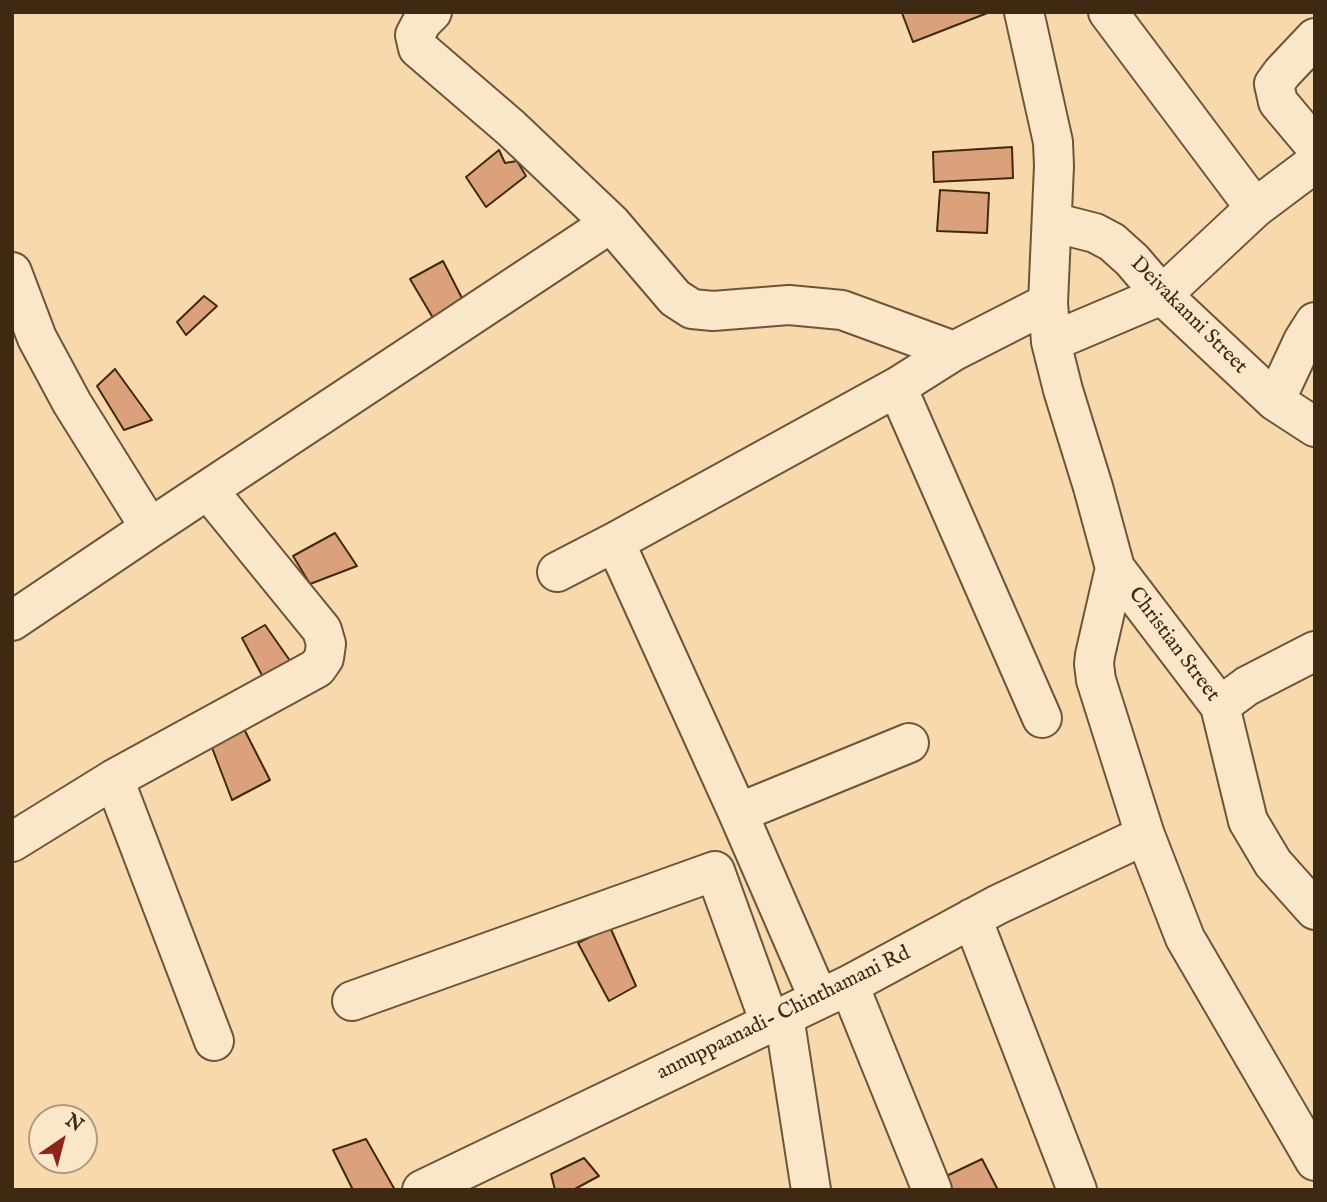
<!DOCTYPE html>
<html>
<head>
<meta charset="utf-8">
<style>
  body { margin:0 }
  #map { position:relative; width:1327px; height:1202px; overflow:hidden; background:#f8d9ab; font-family:"IM FELL English",serif }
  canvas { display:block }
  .frame { position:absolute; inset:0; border:14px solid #3e2a13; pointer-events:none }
  .north { position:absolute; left:28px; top:1104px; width:70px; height:70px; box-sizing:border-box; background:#fae6c8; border:2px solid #af9b80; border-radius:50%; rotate:35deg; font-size:19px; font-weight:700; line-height:28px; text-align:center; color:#3e2a13 }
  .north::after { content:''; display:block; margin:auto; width:24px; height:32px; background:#8f2418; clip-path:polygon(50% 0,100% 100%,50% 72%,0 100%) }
</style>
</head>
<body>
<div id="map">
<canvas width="1327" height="1202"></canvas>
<div class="frame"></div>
<div class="north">N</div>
</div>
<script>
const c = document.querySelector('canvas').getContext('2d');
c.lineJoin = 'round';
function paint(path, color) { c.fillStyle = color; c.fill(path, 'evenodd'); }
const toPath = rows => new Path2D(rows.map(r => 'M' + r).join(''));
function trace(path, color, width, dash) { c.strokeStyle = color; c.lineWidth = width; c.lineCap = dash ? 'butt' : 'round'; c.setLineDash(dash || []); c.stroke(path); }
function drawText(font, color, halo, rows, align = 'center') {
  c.font = font + ' "IM FELL English",serif'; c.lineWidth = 6; c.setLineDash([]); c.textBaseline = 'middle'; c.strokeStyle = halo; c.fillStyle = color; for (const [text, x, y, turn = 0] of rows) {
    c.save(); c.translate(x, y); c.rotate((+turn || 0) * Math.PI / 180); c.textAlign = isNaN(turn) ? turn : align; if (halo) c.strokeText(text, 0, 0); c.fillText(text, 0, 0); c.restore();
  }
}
const building = toPath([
  [903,12,990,12,913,42,902,13,903,12],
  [1012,147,1013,178,934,182,933,152,1012,147],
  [499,150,505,163,517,161,526,176,486,207,466,177,499,150],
  [940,190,989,193,987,233,937,231,940,190],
  [443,261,465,304,439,328,410,279,443,261],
  [204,296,217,306,186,335,177,322,204,296],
  [115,369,152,420,124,430,97,386,115,369],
  [335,533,357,566,310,584,293,556,335,533],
  [265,625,293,665,263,677,242,638,265,625],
  [244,729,270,780,232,800,211,745,244,729],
  [610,927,636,986,609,1001,578,943,610,927],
  [366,1139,395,1190,353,1190,333,1150,366,1139],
  [584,1158,599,1176,573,1190,555,1190,551,1174,584,1158],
  [982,1159,998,1190,944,1190,940,1179,982,1159]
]);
paint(building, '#dba17a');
trace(building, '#3e2a13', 2);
const minor = toPath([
  [432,12,422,22,415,35,418,48,511,128,611,223,675,298,692,309,713,311,789,305,842,310,954,351,1048,303],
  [1024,12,1053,142,1054,166,1048,303,1051,342,1063,390,1093,487,1115,568,1095,655,1094,664,1096,680,1145,835,1185,938,1315,1161],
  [1315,38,1282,73,1274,84,1278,102,1315,146],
  [1255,208,1315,163],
  [1052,222,1095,233,1112,242,1132,260,1162,295,1275,401,1315,427],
  [12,272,37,338,72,403,150,528],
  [1051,342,1162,295,1255,208,1108,12],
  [897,387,1042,718],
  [1275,401,1303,341,1315,322],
  [615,542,738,813,819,999],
  [1115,568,1220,706,1248,821,1273,863,1315,910],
  [557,572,615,542,897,387,954,351],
  [12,621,150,528,611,223],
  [1220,706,1247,686,1315,651],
  [114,779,214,1041],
  [738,813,909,743],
  [12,842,114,779,317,668,324,658,326,644,322,630,208,490],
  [972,918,1077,1190],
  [849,985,932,1190],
  [352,1001,715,871,770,1023],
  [784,1016,811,1190],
  [422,1190,849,985,997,905,1145,835]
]);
trace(minor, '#6c5639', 42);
trace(minor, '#fae6c8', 38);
drawText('21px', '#3e2a13', '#fae6c8', [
  ["Deivakanni Street",1188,316,45],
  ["Christian Street",1173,645,53],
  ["annuppaanadi- Chinthamani Rd",784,1014,-26]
]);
</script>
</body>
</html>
